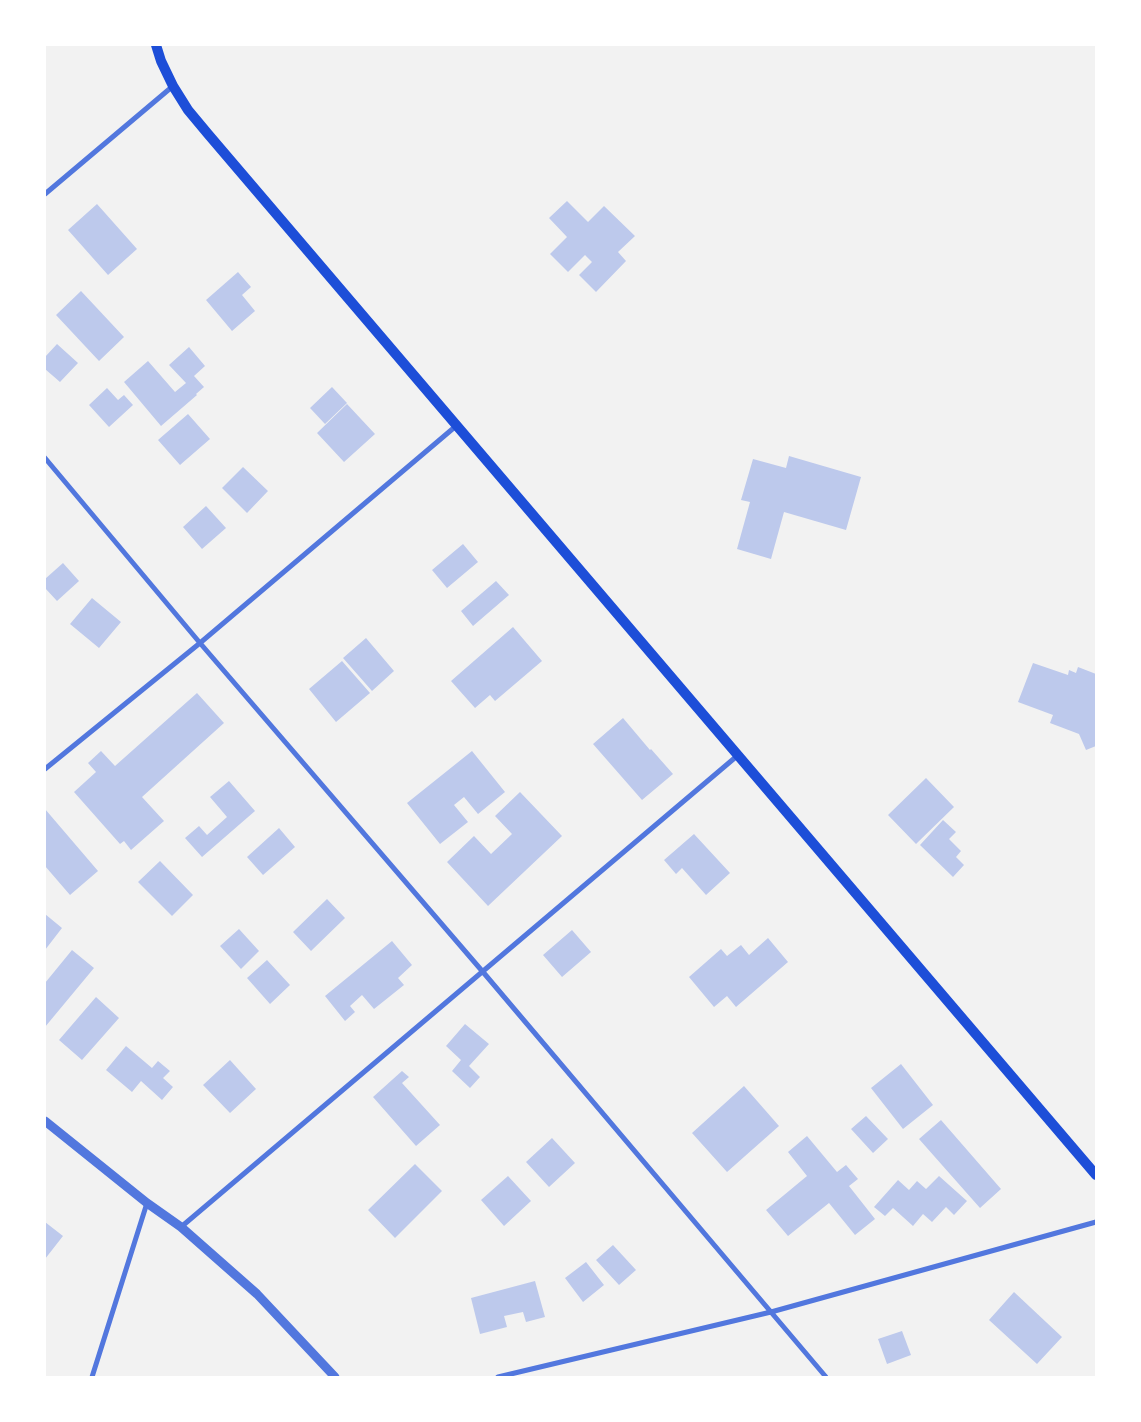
<!DOCTYPE html>
<html>
<head>
<meta charset="utf-8">
<style>
  body { margin:0 }
  #map { position:relative; width:1141px; height:1422px; overflow:hidden; background:#f2f2f2; font-family:"Fira Sans Condensed",sans-serif }
  canvas { display:block }
  .frame { position:absolute; inset:0; border:46px solid #fff; pointer-events:none }
</style>
</head>
<body>
<div id="map">
<canvas width="1141" height="1422"></canvas>
<div class="frame"></div>
</div>
<script>
const c = document.querySelector('canvas').getContext('2d');
c.lineJoin = 'round';
function paint(path, color) { c.fillStyle = color; c.fill(path, 'evenodd'); }
const toPath = rows => new Path2D(rows.map(r => 'M' + r).join(''));
function trace(path, color, width, dash) { c.strokeStyle = color; c.lineWidth = width; c.lineCap = dash ? 'butt' : 'round'; c.setLineDash(dash || []); c.stroke(path); }
paint(toPath([
  [567,201,588,222,604,206,635,236,618,252,626,261,596,292,579,275,592,262,585,255,568,272,550,254,567,237,549,218],
  [97,204,137,249,108,275,68,230],
  [238,272,251,287,242,295,255,311,232,331,206,300],
  [81,291,124,337,99,361,56,315],
  [57,344,78,363,60,382,45,369,45,357],
  [189,347,205,366,194,376,204,387,196,394,197,395,161,426,124,382,148,361,175,392,186,383,169,365],
  [332,387,347,403,325,424,310,408],
  [107,388,118,400,124,395,133,405,109,427,89,405],
  [347,404,375,434,344,462,317,433],
  [188,414,210,439,180,465,158,440],
  [789,456,861,477,846,530,784,512,771,559,737,549,750,502,741,500,753,459,786,468],
  [243,467,268,491,247,513,222,488],
  [206,506,226,528,202,549,183,527],
  [463,544,478,562,447,588,432,570],
  [63,563,79,581,57,601,45,588,45,579],
  [496,581,509,595,473,626,461,611],
  [92,598,121,622,99,648,70,624],
  [513,627,542,661,495,701,490,695,475,708,451,681],
  [366,638,394,671,372,691,343,658],
  [342,661,370,693,336,722,309,689],
  [1033,663,1068,675,1069,670,1076,673,1078,667,1096,674,1096,746,1086,750,1079,734,1050,723,1053,715,1018,702],
  [197,693,224,723,142,797,164,821,131,850,124,841,120,844,74,792,96,772,88,763,101,751,115,766],
  [623,718,650,750,651,749,673,774,642,800,593,744],
  [472,751,505,792,478,814,464,797,454,805,468,822,440,844,407,803],
  [926,778,954,807,916,844,888,815],
  [229,781,255,811,202,857,185,838,199,826,207,835,227,817,210,797],
  [520,792,562,836,488,906,447,862,474,836,491,854,512,834,495,816],
  [45,809,98,871,70,895,45,866],
  [943,820,956,832,949,839,961,851,956,857,964,865,953,877,920,845],
  [279,828,295,847,263,875,247,857],
  [694,834,730,873,706,895,682,868,676,874,664,860],
  [160,861,193,895,172,916,138,882],
  [327,899,345,918,311,951,293,932],
  [45,914,62,928,45,950],
  [239,929,259,951,241,969,220,946],
  [572,930,591,952,562,977,543,955],
  [768,938,788,962,736,1007,727,996,714,1007,689,977,721,949,727,956,741,945,749,955],
  [392,941,412,965,398,978,404,985,374,1009,362,995,350,1006,355,1012,345,1021,325,996],
  [72,950,94,968,45,1027,45,983],
  [267,960,290,985,270,1004,247,978],
  [96,997,119,1018,82,1060,59,1040],
  [465,1024,489,1044,469,1066,480,1077,470,1088,452,1071,461,1060,446,1046],
  [126,1046,152,1068,158,1061,170,1071,163,1078,173,1087,162,1100,141,1081,132,1092,106,1070],
  [230,1060,256,1089,230,1113,203,1085],
  [901,1064,933,1105,903,1129,871,1088],
  [402,1071,409,1077,402,1083,440,1125,416,1146,373,1097],
  [744,1086,779,1126,727,1172,692,1133],
  [866,1116,888,1139,873,1153,851,1129],
  [941,1120,1001,1189,980,1208,919,1139],
  [807,1136,837,1172,846,1165,858,1179,849,1186,875,1219,855,1235,829,1203,788,1236,766,1210,807,1176,788,1152],
  [552,1138,575,1163,549,1187,526,1162],
  [415,1164,442,1191,395,1238,368,1210],
  [508,1176,531,1201,504,1226,481,1200],
  [939,1176,967,1201,954,1215,946,1207,932,1222,923,1214,913,1226,893,1208,885,1216,874,1207,898,1180,909,1190,917,1181,926,1189],
  [45,1222,63,1236,45,1259],
  [613,1245,636,1270,619,1285,596,1260],
  [586,1262,604,1285,583,1302,565,1278],
  [535,1281,545,1317,526,1322,523,1312,504,1316,507,1327,480,1334,471,1298],
  [1014,1292,1062,1337,1037,1364,989,1320],
  [902,1331,911,1355,887,1364,878,1339]
]), '#bdc9ec');
trace(toPath([
  [45,194,173,86],
  [45,458,200,643,483,972,826,1377],
  [45,769,200,643,456,426],
  [181,1227,737,756],
  [92,1377,147,1203],
  [498,1377,771,1312,1096,1222]
]), '#5277de', 5);
trace(toPath([
  [45,1121,147,1203,181,1227,257,1294,335,1377]
]), '#5277de', 9);
trace(toPath([
  [156,45,161,61,173,86,188,110,208,134,1096,1175]
]), '#1d4ed8', 10);
</script>
</body>
</html>
